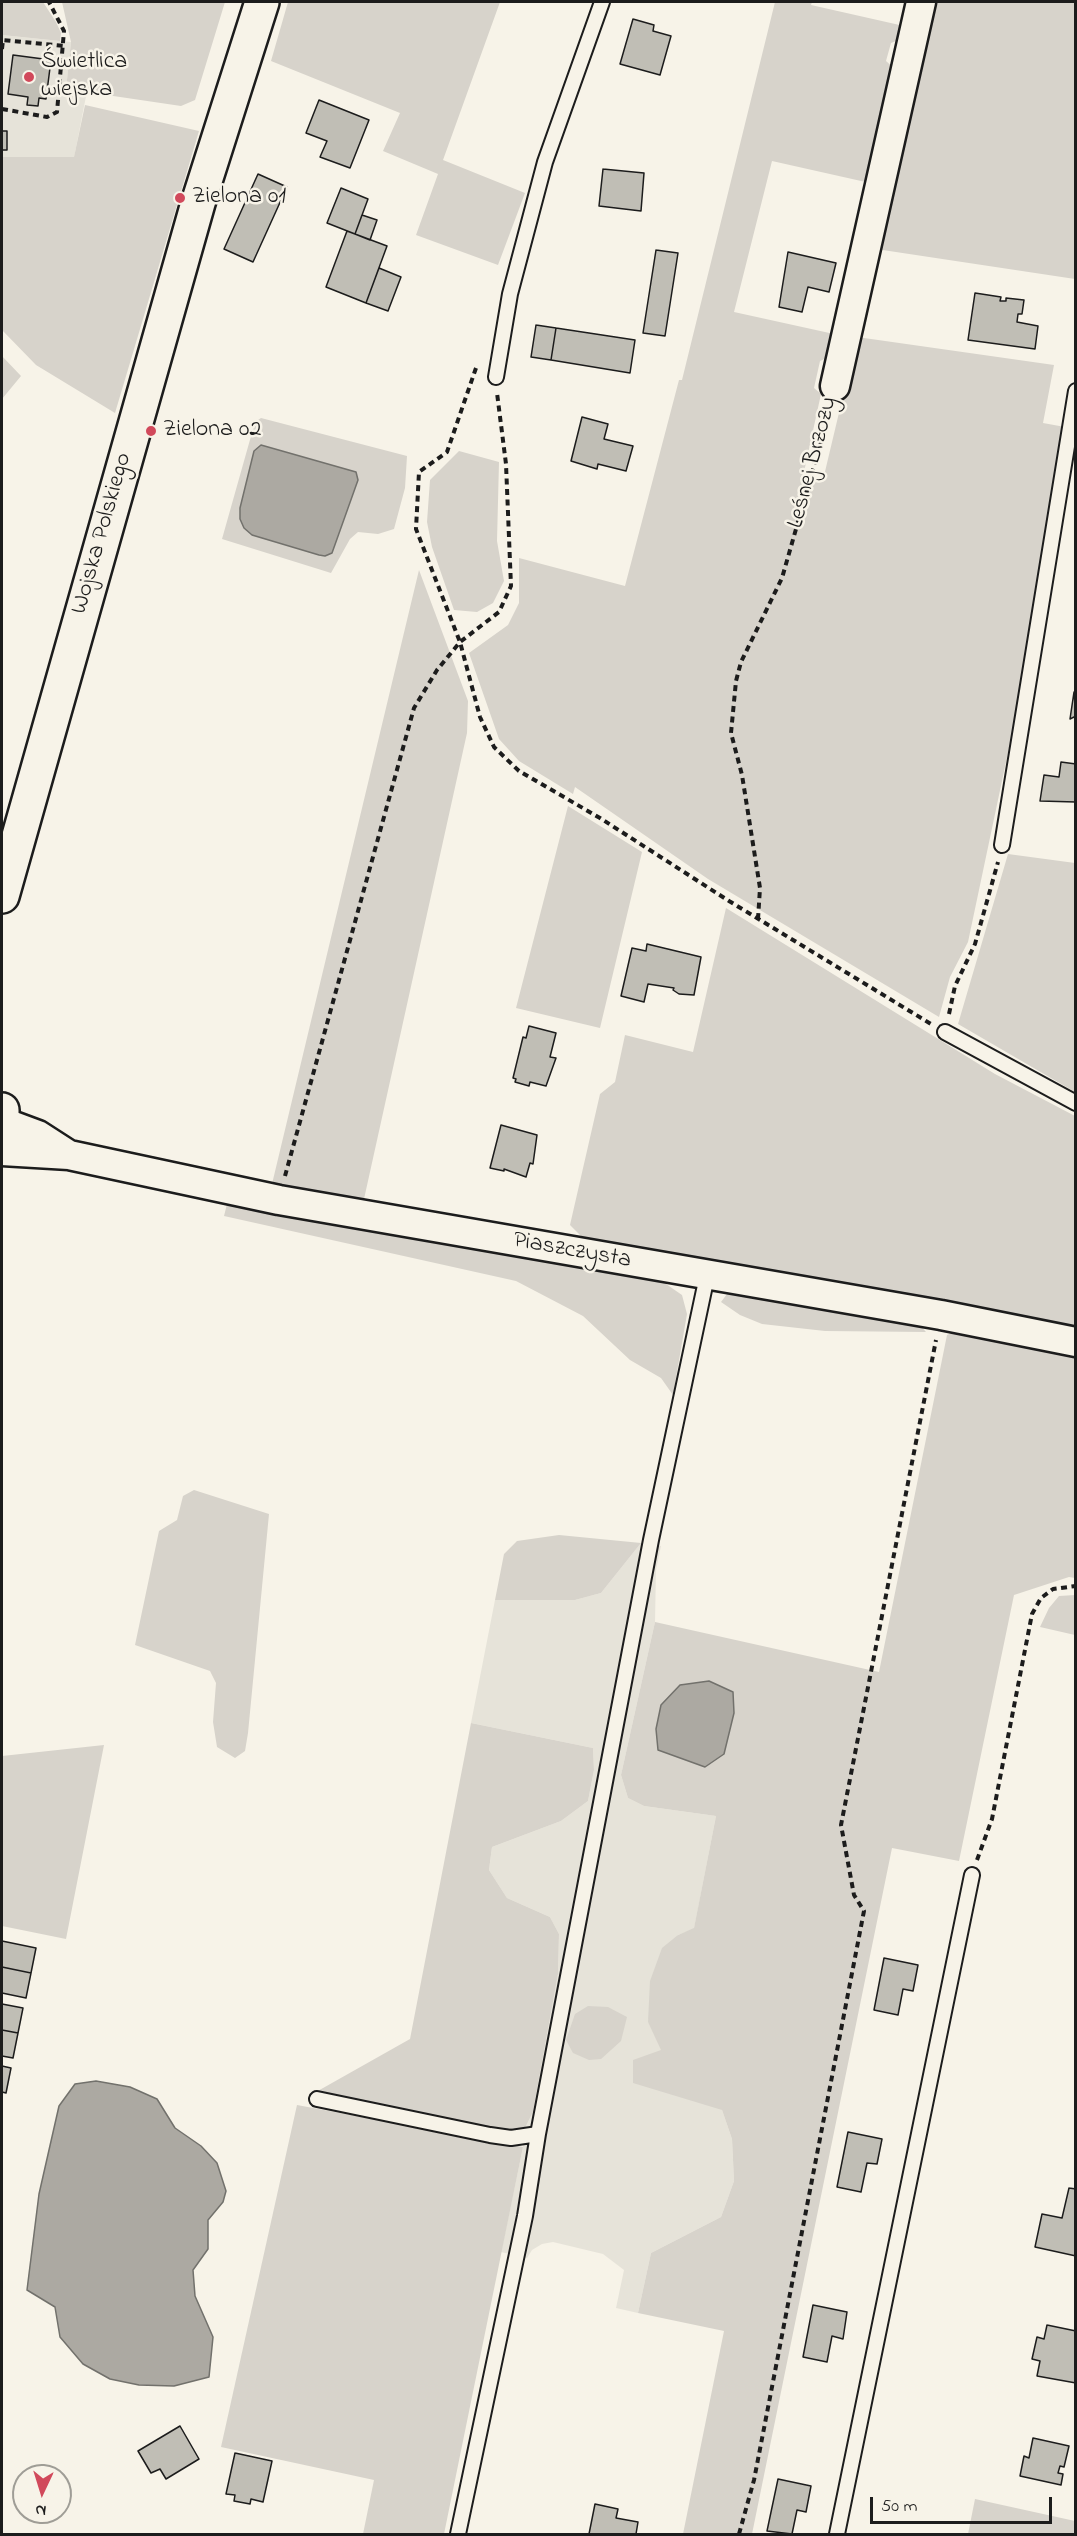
<!DOCTYPE html>
<html>
<head>
<meta charset="utf-8">
<style>
  body { margin:0 }
  #map { position:relative; width:1077px; height:2536px; overflow:hidden; background:#f7f3e8; font-family:"Indie Flower",sans-serif }
  canvas { display:block }
  .frame { position:absolute; inset:0; border:3px solid #1c1c1c; pointer-events:none }
  .north { position:absolute; left:12px; top:2464px; width:60px; height:60px; box-sizing:border-box; background:#f7f3e8; border:2px solid #9f9d96; border-radius:50%; rotate:184deg; font-size:16px; font-weight:700; line-height:24px; text-align:center; color:#1c1c1c }
  .north::after { content:''; display:block; margin:auto; width:21px; height:27px; background:#d1495b; clip-path:polygon(50% 0,100% 100%,50% 72%,0 100%) }
  .scale { position:absolute; left:870px; top:2497px; width:182px; height:27px; box-sizing:border-box; border:3px solid #1c1c1c; border-top:0; padding-left:8px; font-size:18px; line-height:21px; white-space:nowrap; color:#1c1c1c; -webkit-text-stroke:4px #f7f3e8; paint-order:stroke }
</style>
</head>
<body>
<div id="map">
<canvas width="1077" height="2536"></canvas>
<div class="frame"></div>
<div class="north">N</div>
<div class="scale">50 m</div>
</div>
<script>
const c = document.querySelector('canvas').getContext('2d');
c.lineJoin = 'round';
function paint(path, color) { c.fillStyle = color; c.fill(path, 'evenodd'); }
const toPath = rows => new Path2D(rows.map(r => 'M' + r).join(''));
function trace(path, color, width, dash) { c.strokeStyle = color; c.lineWidth = width; c.lineCap = dash ? 'butt' : 'round'; c.setLineDash(dash || []); c.stroke(path); }
function drawText(font, color, halo, rows, align = 'center') {
  c.font = font + ' "Indie Flower",sans-serif'; c.lineWidth = 5; c.setLineDash([]); c.textBaseline = 'middle'; c.strokeStyle = halo; c.fillStyle = color; for (const [text, x, y, turn = 0] of rows) {
    c.save(); c.translate(x, y); c.rotate((+turn || 0) * Math.PI / 180); c.textAlign = isNaN(turn) ? turn : align; if (halo) c.strokeText(text, 0, 0); c.fillText(text, 0, 0); c.restore();
  }
}
paint(toPath([
  [2,35,71,42,66,89,87,91,74,158,2,157],
  [641,1543,661,1546,656,1570,655,1622,621,1775,628,1798,644,1806,716,1816,694,1929,678,1935,648,2021,662,2050,722,2110,732,2139,734,2181,721,2217,651,2253,638,2313,616,2308,624,2270,603,2254,553,2242,542,2244,532,2250,527,2258,501,2252,523,2147,524,2130,533,2112,558,1974,559,1934,550,1917,507,1898,489,1870,492,1847,561,1821,588,1801,594,1770,593,1748,471,1723,495,1600,575,1600,601,1593]
]), '#e6e3d9');
paint(toPath([
  [2,2,43,2,56,22,61,33,60,41,2,35],
  [62,2,225,2,195,100,181,106,66,89,71,42],
  [288,2,500,2,443,160,525,193,498,265,416,235,438,174,383,151,400,113,271,61],
  [775,2,812,2,811,5,904,26,901,39,891,43,886,61,895,69,870,183,772,161,734,312,834,334,829,357,820,361,814,388,821,394,802,481,823,480,857,337,1054,365,1043,423,1065,427,1014,724,968,942,950,977,939,1017,708,879,575,787,573,794,519,761,499,739,469,653,508,625,519,603,519,558,625,586,679,380,682,380],
  [932,2,1075,2,1075,279,876,249],
  [85,105,199,131,115,413,36,365,2,330,2,157,74,157],
  [2,356,21,376,2,399],
  [261,418,407,456,405,488,394,529,378,534,358,532,350,539,331,573,222,539,255,422],
  [459,451,499,462,497,541,504,581,493,603,477,612,454,610,432,547,427,522,430,480],
  [419,570,468,701,467,733,364,1199,272,1184],
  [568,806,642,852,600,1028,516,1008],
  [1008,854,1075,863,1075,1092,958,1024],
  [726,908,995,1074,1075,1116,1075,1330,649,1251,582,1237,570,1225,600,1094,615,1082,625,1035,693,1052],
  [227,1204,647,1275,666,1284,682,1295,687,1314,673,1395,661,1378,630,1360,583,1316,516,1281,224,1216],
  [730,1290,920,1325,926,1332,825,1331,762,1324,740,1315,721,1302],
  [956,1331,1075,1356,1075,1578,1069,1577,1014,1595,959,1861,892,1848,752,2534,683,2534,724,2331,638,2313,651,2253,721,2217,734,2181,732,2139,722,2110,633,2083,633,2060,661,2050,648,2022,650,1981,662,1948,678,1935,694,1928,716,1816,644,1806,628,1798,621,1775,655,1622,879,1672,947,1335],
  [194,1490,269,1514,248,1733,245,1751,235,1758,217,1747,213,1722,216,1683,210,1671,135,1645,159,1531,177,1520,183,1496],
  [559,1535,641,1543,601,1593,575,1600,495,1600,504,1554,517,1541],
  [1075,1595,1075,1635,1040,1627,1049,1608,1059,1596],
  [471,1723,593,1748,594,1770,588,1801,561,1821,492,1847,489,1870,507,1898,550,1917,559,1934,558,1974,533,2112,524,2130,501,2132,316,2092,410,2039],
  [104,1745,66,1939,2,1926,2,1756],
  [588,2006,608,2007,627,2017,621,2041,601,2059,589,2060,573,2053,566,2040,575,2014],
  [297,2105,523,2147,444,2534,363,2534,374,2480,221,2447],
  [975,2499,1075,2521,1075,2534,968,2534]
]), '#d7d3cb');
const water = toPath([
  [261,445,356,472,358,480,332,553,325,556,319,555,252,535,244,528,240,519,240,508,254,451,261,445],
  [709,1681,733,1692,734,1713,724,1754,705,1767,658,1750,656,1729,661,1705,680,1685,709,1681],
  [96,2081,130,2087,157,2099,175,2128,201,2146,217,2163,226,2191,223,2202,208,2220,208,2249,193,2270,195,2296,213,2337,209,2377,174,2386,139,2385,110,2379,83,2364,60,2337,55,2307,27,2290,39,2194,59,2106,75,2084,96,2081]
]);
paint(water, '#aca9a2');
trace(water, '#72716c', 1.5);
const building = toPath([
  [633,19,654,25,653,31,671,36,660,75,620,64,633,19],
  [13,55,51,60,46,99,39,98,38,106,27,105,28,97,8,94,13,55],
  [319,100,369,120,350,168,320,157,327,141,306,133,319,100],
  [2,131,7,131,7,150,2,150,2,131],
  [603,169,644,173,641,211,599,206,603,169],
  [258,174,287,187,253,262,224,249,258,174],
  [341,188,368,199,355,234,327,223,341,188],
  [362,215,377,220,370,240,355,234,362,215],
  [347,231,387,246,366,303,326,287,347,231],
  [656,250,678,253,665,336,643,333,656,250],
  [788,252,836,263,829,292,808,287,802,312,779,307,788,252],
  [379,268,401,277,388,311,366,303,379,268],
  [975,293,1001,297,1000,301,1006,301,1006,298,1024,300,1022,314,1018,314,1017,322,1038,326,1035,349,968,340,975,293],
  [536,325,556,328,551,360,531,357,536,325],
  [556,328,635,340,630,373,551,360,556,328],
  [582,417,608,424,604,439,633,446,626,471,598,464,597,469,571,461,582,417],
  [1074,692,1076,716,1070,719,1074,692],
  [1061,762,1076,764,1076,802,1040,801,1044,775,1059,777,1061,762],
  [647,944,701,957,694,995,679,994,673,990,674,988,648,984,644,1002,621,996,632,948,646,951,647,944],
  [529,1026,556,1033,550,1057,556,1058,546,1086,530,1082,529,1086,515,1082,516,1079,513,1078,523,1037,526,1038,529,1026],
  [501,1125,537,1135,533,1164,530,1163,526,1177,504,1169,504,1171,490,1168,501,1125],
  [2,1941,36,1948,31,1973,2,1967,2,1941],
  [884,1958,918,1965,913,1991,903,1989,898,2015,874,2010,884,1958],
  [2,1967,31,1973,26,1998,2,1993,2,1967],
  [2,2004,23,2008,18,2033,2,2030,2,2004],
  [2,2030,18,2033,13,2058,2,2056,2,2030],
  [2,2066,11,2068,6,2093,2,2092,2,2066],
  [848,2132,882,2139,877,2164,867,2163,861,2192,837,2187,848,2132],
  [1069,2188,1076,2189,1076,2256,1035,2247,1042,2214,1062,2218,1069,2188],
  [813,2305,847,2312,843,2339,832,2336,827,2362,803,2357,813,2305],
  [1047,2325,1076,2331,1076,2383,1037,2376,1040,2361,1032,2359,1037,2337,1044,2339,1047,2325],
  [180,2426,199,2459,166,2479,160,2469,151,2473,138,2451,180,2426],
  [1033,2438,1069,2446,1064,2467,1060,2466,1058,2473,1063,2474,1061,2485,1020,2476,1024,2456,1029,2458,1033,2438],
  [235,2453,272,2461,263,2502,251,2499,250,2504,234,2501,235,2495,226,2494,235,2453],
  [778,2479,811,2486,806,2512,797,2510,792,2534,767,2531,778,2479],
  [595,2504,618,2509,616,2518,638,2522,636,2534,589,2534,595,2504]
]);
paint(building, '#c0beb5');
trace(building, '#1c1c1c', 1.5);
const lane = toPath([
  [496,377,510,294,545,162,602,2],
  [1002,845,1076,391],
  [945,1032,1076,1103],
  [317,2099,490,2135,511,2138,538,2134],
  [458,2534,525,2216,538,2134,651,1540,707,1276],
  [837,2534,972,1875]
]);
const street = toPath([
  [835,386,921,2],
  [3,1122,38,1135,69,1155],
  [2,1151,69,1155,279,1200,941,1315,1076,1342]
]);
const secondary = toPath([
  [2,896,198,203,262,2],
  [2,1110,2,1129]
]);
trace(lane, '#1c1c1c', 18);
trace(street, '#1c1c1c', 33);
trace(secondary, '#1c1c1c', 38);
trace(toPath([
  [2,49,3,40,65,46],
  [2,109,47,117,57,112,64,31,49,2],
  [476,368,447,452,419,472,416,529,460,642,480,717,494,747,519,771,600,818,729,901,931,1024],
  [758,919,760,888,742,775,731,733,736,681,741,662,782,578,830,410],
  [949,1014,955,986,975,944,998,862],
  [285,1176,414,708,437,670,460,642,499,612,511,586,506,464,497,393],
  [977,1860,992,1819,1032,1614,1041,1598,1053,1589,1076,1586],
  [739,2534,754,2480,864,1911,854,1895,841,1825,936,1340]
]), '#1c1c1c', 4, [6, 4.5]);
trace(lane, '#f7f3e8', 14);
trace(street, '#f7f3e8', 28);
trace(secondary, '#f7f3e8', 33);
for (const [x, y, r, color] of [
  [29,77,6,"#d1495b"],
  [180,198,6,"#d1495b"],
  [151,431,6,"#d1495b"]
]) { const dot = new Path2D(); dot.arc(x, y, r, 0, 2 * Math.PI); c.fillStyle = color; c.fill(dot); trace(dot, '#f7f3e8', 2); }
drawText('24px', '#1c1c1c', '#f7f3e8', [
  ["Świetlica",41,63],
  ["wiejska",41,91],
  ["Zielona 01",192,198],
  ["Zielona 02",163,431]
], 'left');
drawText('24px', '#1c1c1c', '#f7f3e8', [
  ["Leśnej Brzozy",814,463,-75],
  ["Wojska Polskiego",103,534,-74],
  ["Piaszczysta",572,1252,10]
]);
</script>
</body>
</html>
